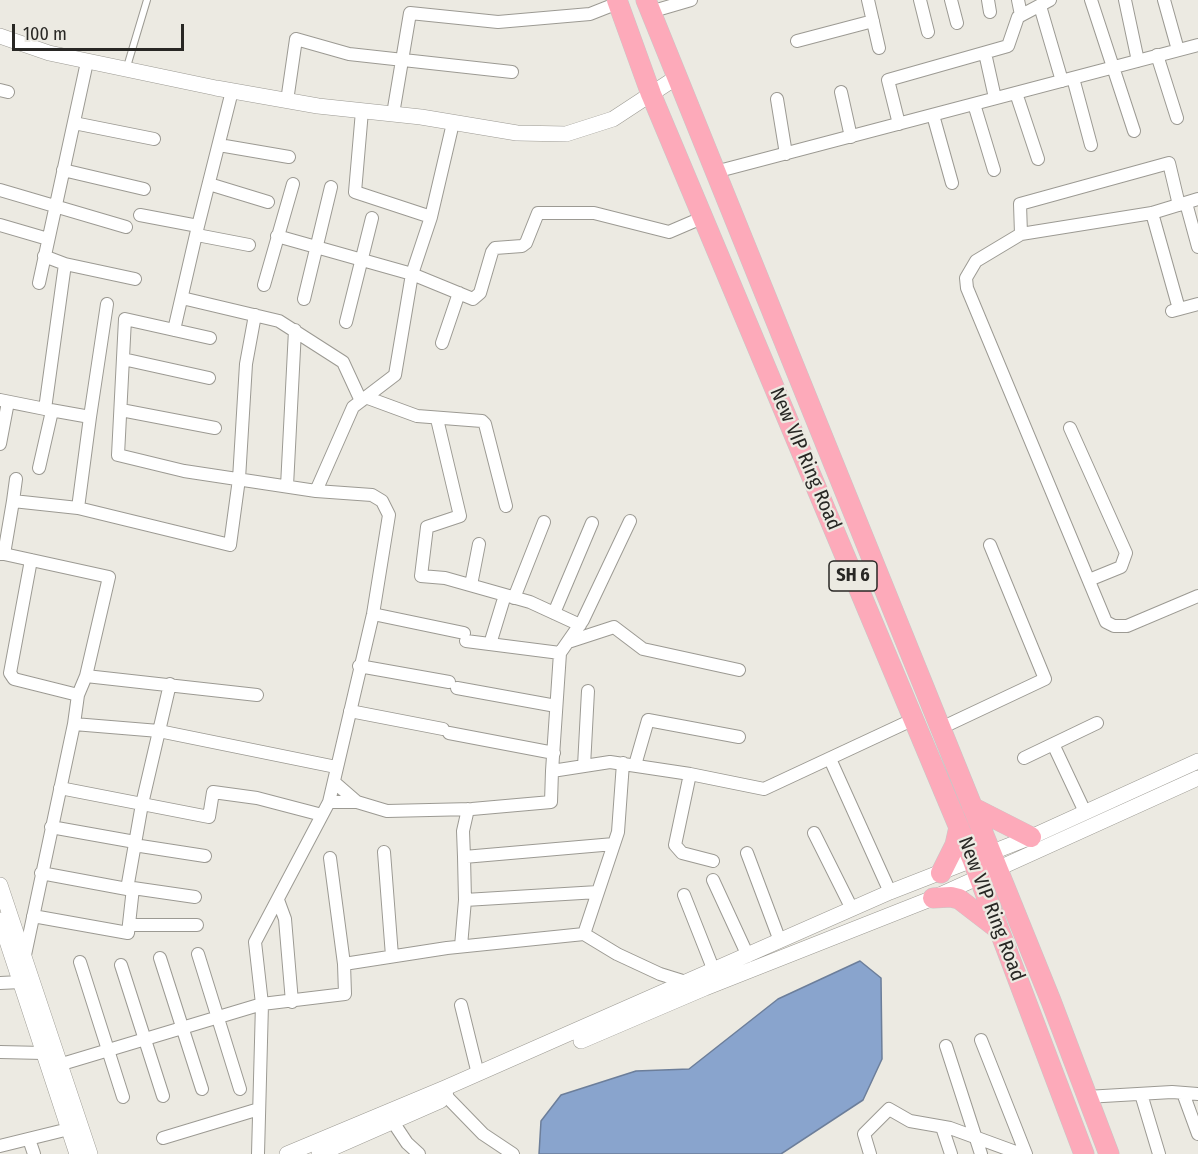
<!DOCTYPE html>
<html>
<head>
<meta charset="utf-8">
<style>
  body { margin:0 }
  #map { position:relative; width:1198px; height:1154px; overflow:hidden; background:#eceae2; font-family:"Fira Sans Condensed",sans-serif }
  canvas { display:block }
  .scale { position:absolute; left:12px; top:24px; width:172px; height:27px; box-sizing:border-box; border:3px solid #282724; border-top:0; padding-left:8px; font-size:18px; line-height:21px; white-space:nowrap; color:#282724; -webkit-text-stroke:4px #eceae2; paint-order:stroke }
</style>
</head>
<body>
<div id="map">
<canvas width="1198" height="1154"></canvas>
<div class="scale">100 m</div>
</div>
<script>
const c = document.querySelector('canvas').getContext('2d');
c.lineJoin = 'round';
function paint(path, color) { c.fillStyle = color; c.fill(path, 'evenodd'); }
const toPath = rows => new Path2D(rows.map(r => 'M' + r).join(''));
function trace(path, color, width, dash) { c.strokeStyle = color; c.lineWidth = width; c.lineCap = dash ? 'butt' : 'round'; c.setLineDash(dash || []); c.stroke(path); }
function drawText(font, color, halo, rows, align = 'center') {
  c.font = font + ' "Fira Sans Condensed",sans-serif'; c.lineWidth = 4.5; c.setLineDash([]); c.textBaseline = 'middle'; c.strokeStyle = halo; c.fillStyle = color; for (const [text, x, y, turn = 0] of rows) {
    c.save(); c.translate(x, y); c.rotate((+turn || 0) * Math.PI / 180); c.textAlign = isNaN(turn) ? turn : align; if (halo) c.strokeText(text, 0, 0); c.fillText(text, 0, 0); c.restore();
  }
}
const water = toPath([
  [860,961,881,978,882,1059,863,1100,781,1154,539,1154,541,1121,561,1095,636,1071,689,1069,778,999,860,961]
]);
paint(water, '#89a4cd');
trace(water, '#6c7e9a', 1.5);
const service = toPath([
  [126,70,147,0]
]);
const minor = toPath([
  [868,0,879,48],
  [920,0,928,32],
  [951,0,957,23],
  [988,0,990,12],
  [1018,0,1021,15],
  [1091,0,1134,131],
  [1125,0,1138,61],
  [1164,0,1178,50],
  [1040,6,1062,81],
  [650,12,691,0],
  [797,41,873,21],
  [985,53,995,98],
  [1157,55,1177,118],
  [1073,78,1091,145],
  [0,90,8,92],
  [841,92,851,137],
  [1016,93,1038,159],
  [777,99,786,154],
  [287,101,296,39,349,54,512,72],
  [974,104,994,170],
  [393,114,410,13,498,22,590,14,618,3],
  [933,115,952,183],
  [74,123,154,139],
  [899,124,888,80,1008,46,1018,17,1050,0],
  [219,145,289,157],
  [63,170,144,189],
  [715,172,1198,45],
  [209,184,268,202],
  [0,190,126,227],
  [1198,199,1152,213,1021,234,976,261,966,278,967,288,1106,622,1114,626,1127,626,1198,596],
  [1186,203,1198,247],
  [1152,213,1179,309],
  [140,215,198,226,232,91],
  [431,217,453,123],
  [0,225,48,239],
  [1021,234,1020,204,1169,163,1179,205],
  [197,235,249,245],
  [277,236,412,274,473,299,480,293,492,252,495,248,522,246,526,243,538,213,594,213,669,232,704,217],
  [44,256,65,264,135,279],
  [39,283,87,62],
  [264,285,293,184],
  [182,298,279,321,343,362,361,401],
  [304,299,331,187],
  [1172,311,1198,304],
  [346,322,372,218],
  [174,330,198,226],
  [210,338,125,319,118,455,184,471,316,491,353,407,395,375,412,274,431,217,355,192,362,111],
  [442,343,459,293],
  [123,359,209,378],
  [368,398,417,416,482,421,485,424,506,506],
  [0,400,45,409,65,264],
  [45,409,90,417,107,304],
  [121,410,215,428],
  [437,419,460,516,427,527,421,576,445,578,530,602,580,625],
  [1070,428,1126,553,1121,567,1089,580],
  [0,444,8,402],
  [39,468,52,411],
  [287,486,295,330],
  [316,491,372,495,382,501,389,515,373,614,329,802],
  [13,501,16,479],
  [78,508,90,417],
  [0,554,4,554,13,501,78,508,230,545,239,479,246,364,255,315],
  [4,554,109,577,86,676,78,695,74,724,25,955],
  [31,560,10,673,14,679,78,695],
  [471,585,479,544],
  [514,598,544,522],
  [554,613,592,523],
  [373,614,464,633],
  [466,641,560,653],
  [568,642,614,627,643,649,739,670],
  [490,644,505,595],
  [359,666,449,682],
  [86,676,257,695],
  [457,688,556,706],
  [350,711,443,729],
  [74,724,159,731,336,767],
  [941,728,1045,679,990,545],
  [449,733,554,753],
  [1053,744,1085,812],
  [1024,758,1097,723],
  [830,759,890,892],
  [635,765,648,720,739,737],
  [584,766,588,691],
  [552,771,560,653,583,620,630,521],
  [690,774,675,845,682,853,713,861],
  [334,782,357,802,387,811,472,809,551,802,552,771,610,762,690,774,764,789,912,720],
  [60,788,209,817,213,792,257,798,322,815],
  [51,827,135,842],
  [814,833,852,909],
  [134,845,205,856],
  [384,852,392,956],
  [747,853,780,941],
  [464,857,463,831,468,809],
  [330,858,344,964],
  [41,873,127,889,142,804,170,684],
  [713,880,748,956],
  [133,888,195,897],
  [684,895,714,971],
  [278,900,285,919,292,1002],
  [465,900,464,857,614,844],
  [33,916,128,933,133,888,127,889],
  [129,925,197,925],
  [584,934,617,954,660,974,689,983],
  [461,946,465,900,598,892],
  [198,954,240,1089],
  [160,958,202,1089],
  [80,962,123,1097],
  [121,965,163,1096],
  [0,983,21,982],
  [461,1005,478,1074],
  [981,1040,1026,1154],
  [946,1046,981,1154],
  [0,1052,43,1053],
  [62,1064,262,1004,255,942,329,802,357,802],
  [445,1088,448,1098,483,1134,513,1154],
  [1183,1093,1198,1134],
  [1141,1094,1159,1154],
  [1086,1097,1172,1092,1198,1094],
  [393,1122,407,1143,419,1154],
  [942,1127,951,1154],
  [163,1138,259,1109],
  [29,1139,34,1154],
  [0,1146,77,1127],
  [258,1154,262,1004,345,994,344,964,447,948,584,934,618,832,623,763],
  [870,1154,864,1134,889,1109,910,1121,950,1128,1021,1154]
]);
const tertiary = toPath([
  [0,36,49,53,216,88,318,106,421,117,517,133,566,134,613,119,677,77],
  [0,885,90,1154],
  [0,920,77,1154],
  [581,1041,705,988,933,898,1198,778],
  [287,1154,445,1088,890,892,1031,837,1198,761],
  [319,1154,440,1101]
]);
const primary = toPath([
  [617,0,651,94,973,861,1084,1154],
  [646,0,1051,1001,1109,1154],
  [972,807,1031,837],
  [941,873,955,845,959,827],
  [933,898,951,897,959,899,998,929]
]);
trace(service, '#9c9a93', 8);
trace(minor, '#9c9a93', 14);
trace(tertiary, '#9c9a93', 16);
trace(primary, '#c7c7c6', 21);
trace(service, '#fff', 6);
trace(minor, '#fff', 12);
trace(tertiary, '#fff', 15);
trace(primary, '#fdaaba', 20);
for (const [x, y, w] of [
  [853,576,48]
]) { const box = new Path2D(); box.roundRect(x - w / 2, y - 15, w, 30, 4.5); c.fillStyle = '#eceae2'; c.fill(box); trace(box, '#282724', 1.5); }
drawText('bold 18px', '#282724', null, [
  ["SH 6",853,576]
]);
drawText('20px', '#282724', '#eceae2', [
  ["New VIP Ring Road",805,459,67],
  ["New VIP Ring Road",991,909,69]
]);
</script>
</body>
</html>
